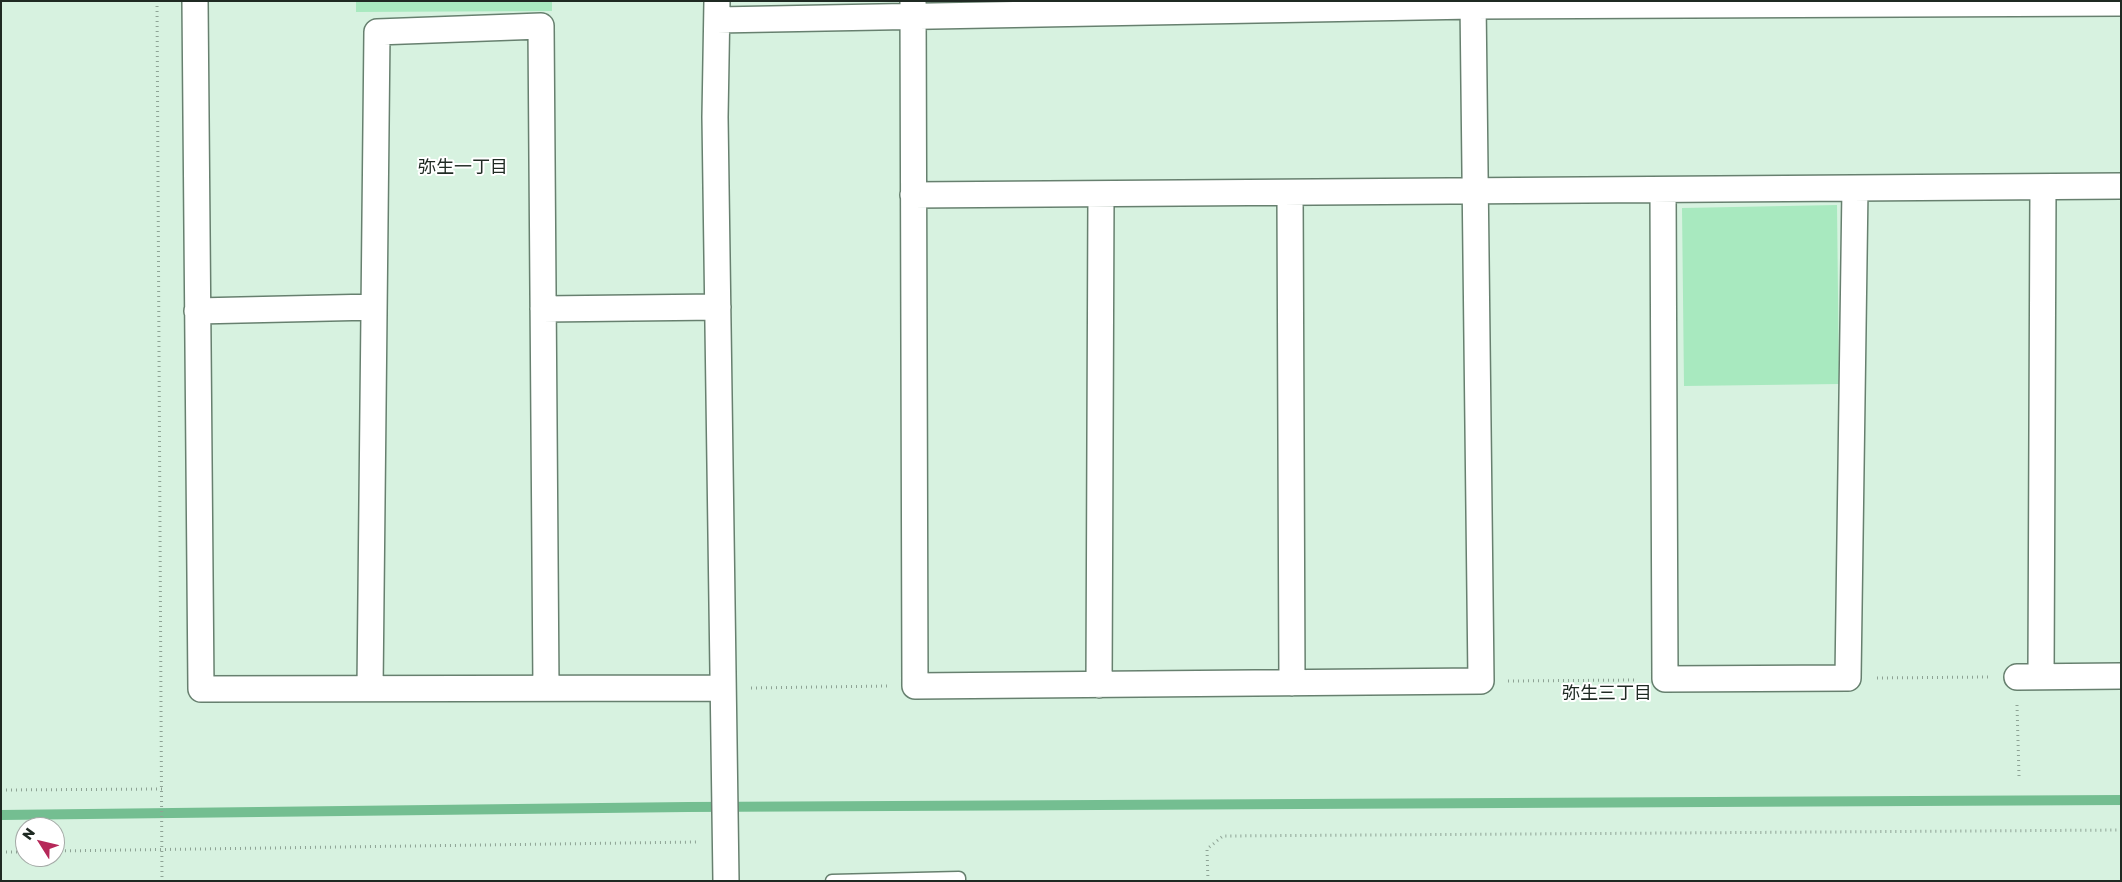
<!DOCTYPE html>
<html>
<head>
<meta charset="utf-8">
<style>
  body { margin:0 }
  #map { position:relative; width:2122px; height:882px; overflow:hidden; background:#d7f2e0; font-family:"Golos Text",sans-serif }
  canvas { display:block }
  .frame { position:absolute; inset:0; border:2px solid #1f2a23; pointer-events:none }
  .north { position:absolute; left:15px; top:817px; width:50px; height:50px; box-sizing:border-box; background:#fff; border:1px solid #a5aaa7; border-radius:50%; rotate:306deg; font-size:14px; font-weight:700; line-height:20px; text-align:center; color:#1f2a23 }
  .north::after { content:''; display:block; margin:auto; width:18px; height:22px; background:#b62859; clip-path:polygon(50% 0,100% 100%,50% 72%,0 100%) }
</style>
</head>
<body>
<div id="map">
<canvas width="2122" height="882"></canvas>
<div class="frame"></div>
<div class="north">N</div>
</div>
<script>
const c = document.querySelector('canvas').getContext('2d');
c.lineJoin = 'round';
function paint(path, color) { c.fillStyle = color; c.fill(path, 'evenodd'); }
const toPath = rows => new Path2D(rows.map(r => 'M' + r).join(''));
function trace(path, color, width, dash) { c.strokeStyle = color; c.lineWidth = width; c.lineCap = dash ? 'butt' : 'round'; c.setLineDash(dash || []); c.stroke(path); }
function drawText(font, color, halo, rows, align = 'center') {
  c.font = font + ' "Golos Text","Noto Sans JP",sans-serif'; c.lineWidth = 4; c.setLineDash([]); c.textBaseline = 'middle'; c.strokeStyle = halo; c.fillStyle = color; for (const [text, x, y, turn = 0] of rows) {
    c.save(); c.translate(x, y); c.rotate((+turn || 0) * Math.PI / 180); c.textAlign = isNaN(turn) ? turn : align; if (halo) c.strokeText(text, 0, 0); c.fillText(text, 0, 0); c.restore();
  }
}
paint(toPath([
  [356,1,552,1,552,11,356,12],
  [1837,205,1839,384,1684,386,1682,208]
]), '#a8e9bf');
trace(toPath([
  [1,815,688,807,2121,800]
]), '#74be91', 10);
const service = toPath([
  [832,881,959,878,959,881]
]);
const minor = toPath([
  [195,1,201,689,723,688],
  [717,1,715,117,726,881],
  [913,1,915,686,1481,681,1473,1],
  [717,20,1473,6,2121,3],
  [1663,190,1665,679,1848,678,1855,188],
  [1290,193,1292,683],
  [913,195,2121,186],
  [543,309,718,307],
  [197,311,374,307],
  [2041,676,2043,187],
  [2017,677,2121,676],
  [1099,685,1101,194],
  [370,688,377,32,541,26,546,688]
]);
trace(service, '#67806f', 15);
trace(minor, '#67806f', 28);
trace(toPath([
  [157,1,162,881],
  [1877,678,1988,677],
  [1508,681,1637,680],
  [751,688,888,686],
  [2017,705,2019,776],
  [1,790,162,789],
  [55,851,697,842],
  [1,852,25,852],
  [1208,881,1207,849,1223,836,2121,830]
]), '#8ea395', 3, [1, 4]);
trace(service, '#fff', 12);
trace(minor, '#fff', 25);
drawText('18px', '#1f2a23', '#fff', [
  ["弥生一丁目",463,167],
  ["弥生三丁目",1607,693]
]);
</script>
</body>
</html>
